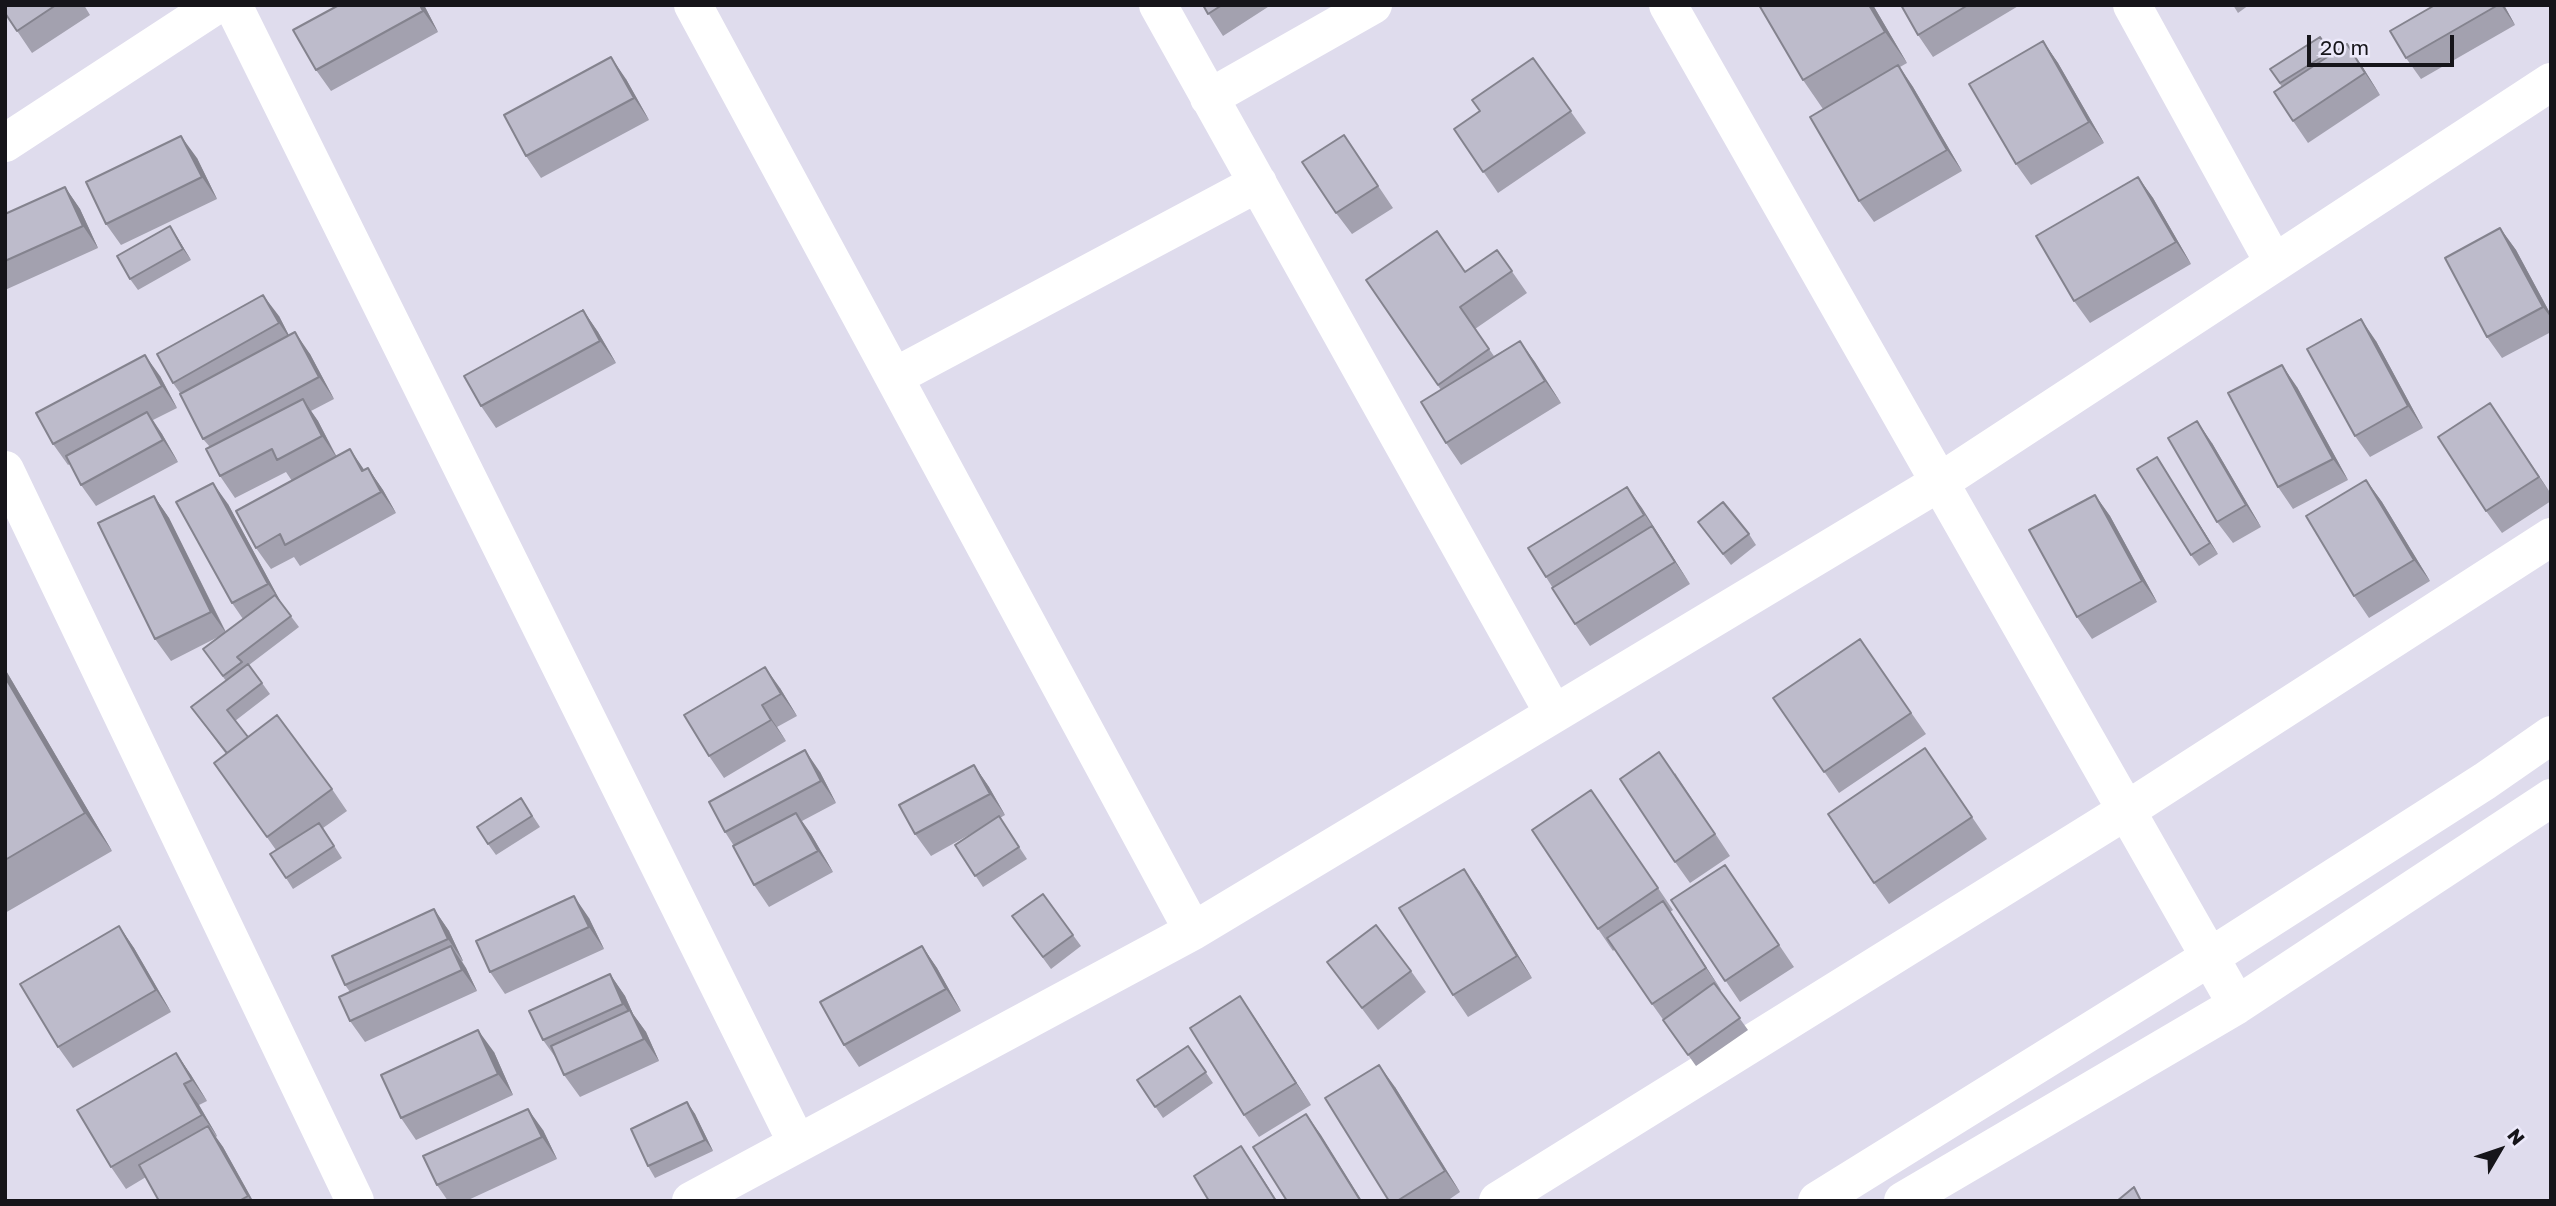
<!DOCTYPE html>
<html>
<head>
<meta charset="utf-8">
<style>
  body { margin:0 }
  #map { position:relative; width:2556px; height:1206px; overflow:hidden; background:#dfdced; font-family:"Golos Text",sans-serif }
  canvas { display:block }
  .frame { position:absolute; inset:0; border:7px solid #16151a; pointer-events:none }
  .north { position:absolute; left:2465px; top:1115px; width:70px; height:70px; -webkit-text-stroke:5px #ece9fa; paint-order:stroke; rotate:51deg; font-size:19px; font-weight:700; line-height:28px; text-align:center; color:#16151a }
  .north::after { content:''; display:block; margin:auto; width:24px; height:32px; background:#16151a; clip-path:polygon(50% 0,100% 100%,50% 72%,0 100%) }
  .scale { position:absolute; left:2307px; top:35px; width:147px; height:32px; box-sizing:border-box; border:4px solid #16151a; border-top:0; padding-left:9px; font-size:21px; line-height:24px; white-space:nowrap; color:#16151a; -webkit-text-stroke:5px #ece9fa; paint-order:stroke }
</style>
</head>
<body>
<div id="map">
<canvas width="2556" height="1206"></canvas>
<div class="frame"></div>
<div class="north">N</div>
<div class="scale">20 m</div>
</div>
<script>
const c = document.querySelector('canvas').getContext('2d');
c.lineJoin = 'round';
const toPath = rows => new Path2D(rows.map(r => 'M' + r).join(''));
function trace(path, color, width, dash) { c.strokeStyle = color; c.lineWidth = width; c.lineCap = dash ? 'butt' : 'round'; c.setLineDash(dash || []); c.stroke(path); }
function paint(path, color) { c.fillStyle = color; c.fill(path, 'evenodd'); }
trace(toPath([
  [233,5,797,1143],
  [693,5,1193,931],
  [1158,5,1554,714],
  [1668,5,2237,1005],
  [2132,5,2274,263],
  [1209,98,1373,5],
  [5,143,216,5],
  [894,377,1258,183],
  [5,470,355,1201],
  [691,1201,1193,931,1940,482,2551,82],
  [1498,1201,2127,810,2551,537],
  [1817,1201,2210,957,2485,781,2551,735],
  [1903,1201,2237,1005,2551,798]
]), '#fff', 38);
paint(toPath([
  [5,5,84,5,90,15,32,53,5,13],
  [424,5,438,32,331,91,316,70],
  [1203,5,1271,5,1223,36],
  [1873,5,1907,63,1900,67,1913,87,1962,171,1874,222,1859,201,1823,109,1803,80],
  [1901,5,2020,5,1933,57,1918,35],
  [2233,5,2249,5,2238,13],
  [2435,5,2504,5,2515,25,2421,79,2406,58],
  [2320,37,2332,54,2362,66,2380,95,2308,143,2293,121,2282,87,2270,69],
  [2043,41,2058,63,2104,143,2031,185,2016,164],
  [1533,58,1586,133,1498,193,1454,129,1480,111],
  [626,79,649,120,541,178,526,156],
  [1344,135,1393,208,1352,234,1336,213],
  [197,158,217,199,121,245,106,224],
  [2138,177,2153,198,2191,264,2090,323,2074,301],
  [65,187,80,209,98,248,5,290,5,214],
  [2500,228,2516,250,2551,315,2551,332,2502,358,2487,337],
  [177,237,191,260,138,290,130,279],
  [1497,250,1527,293,1475,329,1494,356,1520,341,1561,403,1461,465,1446,443,1441,390,1366,280,1466,272],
  [583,310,598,332,616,363,496,428,481,406],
  [279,316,289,336,310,354,334,399,311,411,318,421,337,457,364,470,368,468,383,490,396,513,300,566,294,557,271,569,256,548,292,481,286,472,235,498,220,476,210,447,203,439,180,393,173,383],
  [2376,341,2423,428,2370,457,2355,436],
  [160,376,177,408,153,420,162,434,178,462,96,506,81,485,70,464,68,465,53,444],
  [2297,387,2348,480,2293,509,2278,487],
  [2490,403,2551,494,2551,501,2502,533,2486,511],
  [2212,443,2261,527,2233,543,2217,522],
  [2157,457,2218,554,2199,566,2191,555],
  [2366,480,2382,502,2430,581,2369,618,2354,596],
  [1627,487,1690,584,1590,646,1575,624,1546,577],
  [2095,495,2110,516,2157,602,2092,639,2077,617],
  [154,496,169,518,226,632,243,619,232,603,228,504,281,603,299,627,249,665,270,694,235,721,248,738,332,789,347,811,323,828,342,858,293,889,286,878,276,850,214,763,226,754,191,707,226,681,203,649,220,636,171,661,155,639],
  [1698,522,1749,534,1756,545,1731,565],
  [1860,639,1926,734,1839,793,1773,698],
  [5,669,112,851,5,913],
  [780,688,797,716,777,727,786,741,724,778,709,756],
  [1925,748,1987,839,1889,904,1874,883],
  [974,765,989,787,1005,815,1000,818,1027,859,983,887,955,845,976,831,931,856,915,834],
  [820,772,836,803,802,821,811,834,833,872,769,907,754,885,734,846,725,832],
  [1675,773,1730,856,1690,883,1675,862],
  [521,798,540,827,496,855,488,844],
  [1606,811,1673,910,1670,912,1721,990,1720,991,1748,1030,1696,1066,1652,1004,1615,949,1613,951,1598,929],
  [1725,865,1794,967,1740,1002,1671,900],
  [1479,891,1532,978,1468,1017,1453,995],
  [1043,894,1081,946,1051,969,1012,916],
  [434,909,449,931,463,961,462,961,466,968,477,991,365,1042,350,1021,350,992,345,985],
  [589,918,604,949,505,994,490,972],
  [119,926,134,948,171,1012,73,1068,58,1047],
  [922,946,937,968,961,1011,859,1067,844,1045],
  [1327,962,1411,971,1426,992,1378,1030],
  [610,974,625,996,633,1014,646,1032,659,1061,580,1097,564,1075,558,1061,543,1040],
  [1240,996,1311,1105,1259,1137,1244,1115],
  [1188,1046,1213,1083,1163,1118,1137,1080],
  [494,1052,513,1095,416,1140,401,1118],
  [176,1053,191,1075,207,1101,199,1105,217,1136,216,1137,223,1147,253,1201,159,1201,146,1177,126,1189,111,1167],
  [1395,1087,1460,1192,1447,1201,1389,1201],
  [687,1102,695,1114,713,1151,655,1178,648,1166],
  [543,1130,557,1159,466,1201,448,1201,437,1185]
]), '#a3a1af');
paint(toPath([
  [420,5,424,5,438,32,423,11],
  [1869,5,1873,5,1907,63,1885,32],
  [2501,5,2504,5,2515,25],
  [2043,41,2058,63,2104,143,2089,122],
  [2347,44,2362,66,2380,95,2365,73],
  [611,57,626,79,649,120,634,98],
  [1898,65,1913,87,1962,171,1947,150],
  [181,136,197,158,217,199,202,177],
  [2138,177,2153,198,2191,264,2176,242],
  [65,187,80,209,98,248,83,226],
  [170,226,177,237,191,260,183,249],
  [2500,228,2516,250,2551,315,2551,318,2543,307],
  [263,295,279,316,294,345,279,323],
  [583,310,598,332,616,363,600,341],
  [2361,319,2376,341,2423,428,2408,406],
  [295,332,310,354,334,399,319,377],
  [1520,341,1535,362,1561,403,1545,381],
  [145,355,160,376,177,408,162,386],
  [2282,365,2297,387,2348,480,2333,459],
  [303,399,318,421,337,458,322,436],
  [2490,403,2505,425,2551,494,2539,477],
  [147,412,162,434,178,462,163,440],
  [2197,421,2212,443,2261,527,2246,505],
  [350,449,365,471,362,471],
  [2157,457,2164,468,2218,554,2210,543],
  [368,468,383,490,396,513,381,492],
  [2366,480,2382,502,2430,581,2414,560],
  [213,483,228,504,283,606,268,584],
  [1627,487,1642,508,1690,584,1675,562],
  [2095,495,2110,516,2157,602,2142,581],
  [154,496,169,518,226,633,211,612],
  [765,667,780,688,797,716,781,694],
  [5,669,112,851,85,813,5,677],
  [762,705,777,727,786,741,771,720],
  [805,750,820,772,836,803,821,781],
  [974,765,989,787,1005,815,990,794],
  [796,813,811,834,833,872,818,851],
  [1464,869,1479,891,1532,978,1517,956],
  [574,896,589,918,604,949,589,927],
  [1663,901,1678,923,1721,990,1706,968],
  [434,909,449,931,463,961,448,939],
  [119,926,134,948,171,1012,156,990],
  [451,946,466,968,477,991,462,970],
  [922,946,937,968,961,1011,946,989],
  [610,974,625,996,633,1014,646,1032,659,1061,644,1039,635,1021,623,1004],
  [1240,996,1255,1018,1311,1105,1296,1083],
  [478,1030,494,1052,513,1095,498,1074],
  [176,1053,191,1075,207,1101,192,1080],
  [1379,1065,1395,1087,1460,1192,1445,1171],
  [184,1084,199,1105,217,1136,202,1115],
  [687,1102,695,1114,713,1151,705,1140],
  [528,1109,543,1130,557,1159,542,1137],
  [1306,1114,1321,1135,1362,1201,1360,1200],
  [208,1126,223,1147,253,1201,251,1201,248,1196],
  [1241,1146,1256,1168,1277,1201,1276,1201]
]), '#84838e');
const building = toPath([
  [5,5,56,5,17,31,5,13,5,5],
  [339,5,420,5,423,11,316,70,293,30,339,5],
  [1203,5,1222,5,1208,14,1203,5],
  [1759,5,1869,5,1885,32,1803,80,1759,5],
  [1901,5,1968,5,1918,35,1901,5],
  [2435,5,2498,5,2406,58,2390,31,2435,5],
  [2320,37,2330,52,2280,83,2270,69,2320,37],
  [2043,41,2089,122,2016,164,1969,84,2043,41],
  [2347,44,2365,73,2293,121,2274,92,2347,44],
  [611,57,634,98,526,156,504,115,611,57],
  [1533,58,1571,111,1483,172,1454,129,1480,111,1472,100,1533,58],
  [1898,65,1947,150,1859,201,1810,117,1898,65],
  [1344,135,1378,186,1336,213,1302,162,1344,135],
  [181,136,202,177,106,224,86,182,181,136],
  [2138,177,2176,242,2074,301,2036,236,2138,177],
  [65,187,83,226,5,261,5,214,65,187],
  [170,226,183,249,130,279,117,256,170,226],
  [2500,228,2543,307,2487,337,2445,258,2500,228],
  [1437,231,1465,272,1497,250,1512,271,1460,307,1489,349,1438,385,1366,280,1437,231],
  [263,295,279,323,173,383,157,354,263,295],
  [583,310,600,341,481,406,464,376,583,310],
  [2361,319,2408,406,2355,436,2307,349,2361,319],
  [295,332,319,377,203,439,180,394,295,332],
  [1520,341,1545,381,1446,443,1421,402,1520,341],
  [145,355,162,386,53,444,36,413,145,355],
  [2282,365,2333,459,2278,487,2228,393,2282,365],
  [303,399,322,436,277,460,272,449,220,476,206,449,303,399],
  [2490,403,2539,477,2486,511,2438,437,2490,403],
  [147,412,163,440,81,485,66,456,147,412],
  [2197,421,2246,505,2217,522,2168,438,2197,421],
  [350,449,362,471,368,468,381,492,285,545,280,534,256,548,236,511,350,449],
  [2157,457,2210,543,2191,555,2137,469,2157,457],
  [2366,480,2414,560,2354,596,2306,516,2366,480],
  [213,483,268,584,232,603,176,502,213,483],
  [1627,487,1644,515,1546,577,1528,548,1627,487],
  [2095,495,2142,581,2077,617,2029,530,2095,495],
  [154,496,211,612,155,639,98,523,154,496],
  [1723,502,1749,534,1723,554,1698,522,1723,502],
  [1652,526,1675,562,1575,624,1552,588,1652,526],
  [275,595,291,616,237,657,242,662,223,676,203,649,275,595],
  [1860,639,1911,713,1824,772,1773,698,1860,639],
  [248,664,262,683,227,710,248,737,227,753,191,707,248,664],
  [765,667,781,694,762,705,771,720,709,756,684,715,765,667],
  [5,677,85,813,5,860,5,677],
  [277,715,332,789,267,837,214,763,277,715],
  [1925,748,1972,817,1874,883,1828,814,1925,748],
  [805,750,821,781,725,832,709,802,805,750],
  [1659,752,1715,834,1675,862,1620,779,1659,752],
  [974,765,990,794,915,834,899,805,974,765],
  [1591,790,1658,888,1598,929,1532,830,1591,790],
  [521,798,532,816,488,844,477,827,521,798],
  [796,813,818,851,754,885,733,846,796,813],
  [999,816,1019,847,975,876,955,845,999,816],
  [319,823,334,846,286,878,270,854,319,823],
  [1725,865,1779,945,1725,981,1671,900,1725,865],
  [1464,869,1517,956,1453,995,1399,908,1464,869],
  [1043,894,1073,935,1043,957,1012,916,1043,894],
  [574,896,589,927,490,972,476,941,574,896],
  [1663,901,1706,968,1652,1004,1607,938,1663,901],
  [434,909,448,939,345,985,332,956,434,909],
  [1376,925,1411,971,1362,1008,1327,962,1376,925],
  [119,926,156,990,58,1047,20,984,119,926],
  [451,946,462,970,350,1021,339,997,451,946],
  [922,946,946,989,844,1045,820,1002,922,946],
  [610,974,623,1004,543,1040,529,1011,610,974],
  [1714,983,1740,1018,1688,1055,1663,1020,1714,983],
  [1240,996,1296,1083,1244,1115,1190,1028,1240,996],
  [630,1010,644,1039,564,1075,551,1046,630,1010],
  [478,1030,498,1074,401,1118,381,1075,478,1030],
  [1188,1046,1206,1072,1155,1107,1137,1080,1188,1046],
  [176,1053,192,1080,184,1084,202,1115,111,1167,77,1110,176,1053],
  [1379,1065,1445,1171,1397,1201,1389,1201,1325,1098,1379,1065],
  [687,1102,705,1140,648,1166,631,1129,687,1102],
  [528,1109,542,1137,437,1185,423,1156,528,1109],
  [1306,1114,1360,1200,1287,1201,1253,1147,1306,1114],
  [208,1126,248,1196,239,1201,159,1201,139,1165,208,1126],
  [1241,1146,1276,1201,1209,1201,1194,1176,1241,1146],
  [2134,1187,2141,1201,2117,1201,2134,1187]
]);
paint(building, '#bdbbcb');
trace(building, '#84838e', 2);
</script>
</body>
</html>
